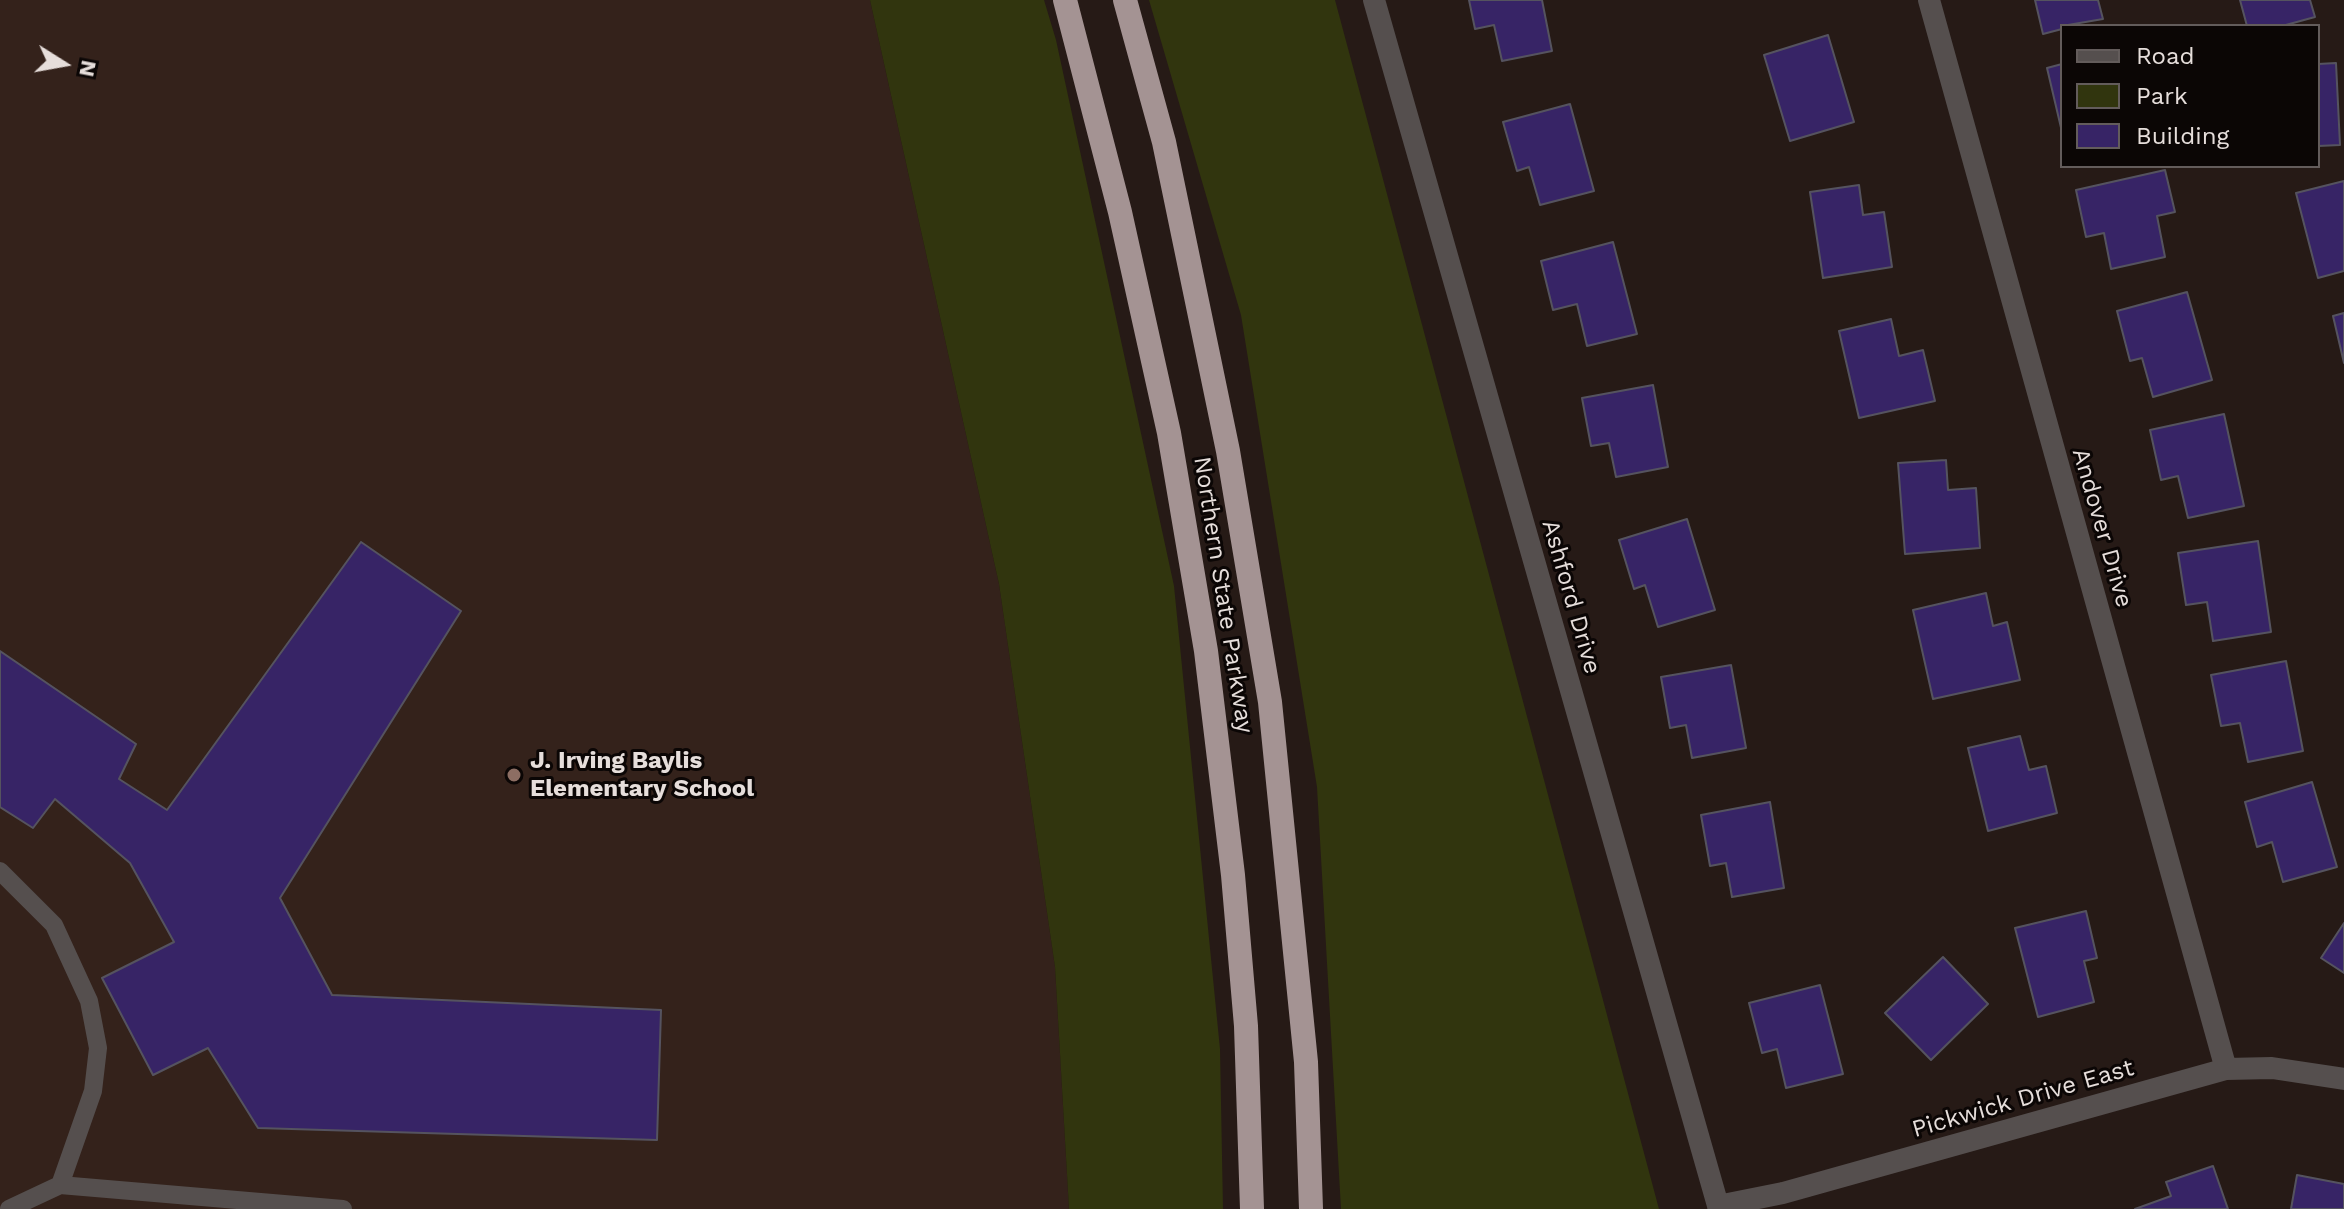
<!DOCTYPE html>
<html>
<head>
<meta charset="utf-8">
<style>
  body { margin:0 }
  #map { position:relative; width:2344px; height:1209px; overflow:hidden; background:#261a16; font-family:"Work Sans",sans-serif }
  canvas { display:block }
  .legend { position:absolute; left:2060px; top:24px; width:260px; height:144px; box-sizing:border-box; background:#0b0605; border:2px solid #635c5b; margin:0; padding:10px 14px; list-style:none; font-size:24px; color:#e6dedb }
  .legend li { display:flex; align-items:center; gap:16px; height:40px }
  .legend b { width:40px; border:2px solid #635c5b }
  .north { position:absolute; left:24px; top:24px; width:80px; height:80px; -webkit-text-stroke:6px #0b0605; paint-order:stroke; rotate:101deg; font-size:22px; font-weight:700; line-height:32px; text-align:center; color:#e6dedb }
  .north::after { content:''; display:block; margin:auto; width:28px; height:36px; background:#e6dedb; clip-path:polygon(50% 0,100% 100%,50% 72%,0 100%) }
</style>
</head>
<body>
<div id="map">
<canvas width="2344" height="1209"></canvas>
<ul class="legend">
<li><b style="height:10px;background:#554f4e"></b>Road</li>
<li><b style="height:22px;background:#31350e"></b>Park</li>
<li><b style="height:22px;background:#372466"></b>Building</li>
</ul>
<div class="north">N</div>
</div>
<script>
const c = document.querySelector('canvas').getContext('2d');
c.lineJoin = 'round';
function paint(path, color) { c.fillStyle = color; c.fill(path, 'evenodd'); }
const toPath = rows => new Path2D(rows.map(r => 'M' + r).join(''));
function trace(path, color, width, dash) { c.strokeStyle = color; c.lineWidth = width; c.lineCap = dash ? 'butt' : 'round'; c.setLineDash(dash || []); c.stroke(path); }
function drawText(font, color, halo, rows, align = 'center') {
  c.font = font + ' "Work Sans",sans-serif'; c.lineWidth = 6; c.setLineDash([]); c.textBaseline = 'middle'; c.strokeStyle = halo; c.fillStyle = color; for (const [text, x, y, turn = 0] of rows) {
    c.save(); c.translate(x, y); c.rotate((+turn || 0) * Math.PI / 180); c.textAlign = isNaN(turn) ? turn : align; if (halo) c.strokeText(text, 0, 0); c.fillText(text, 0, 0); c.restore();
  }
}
paint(toPath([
  [0,0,870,0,999,584,1055,967,1069,1209,0,1209]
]), '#34221b');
paint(toPath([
  [870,0,1044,0,1056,40,1174,586,1220,1049,1223,1209,1069,1209,1055,967,999,584],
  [1149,0,1335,0,1659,1209,1341,1209,1317,787,1241,315]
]), '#31350e');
const building = toPath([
  [1469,0,1542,0,1552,51,1502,61,1494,25,1475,29,1469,0],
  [2035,0,2098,0,2103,19,2062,26,2062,29,2043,34,2035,0],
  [2240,0,2310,0,2315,17,2282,26,2247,26,2240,0],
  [1828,35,1854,122,1790,141,1764,55,1828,35],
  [2336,63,2340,145,2318,146,2318,64,2336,63],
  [2062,64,2062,132,2047,68,2062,64],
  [1570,104,1594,191,1540,205,1529,167,1517,171,1503,122,1570,104],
  [2165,170,2175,212,2157,216,2165,257,2111,269,2104,233,2086,237,2076,190,2165,170],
  [2344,181,2344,271,2318,278,2296,193,2344,181],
  [1859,185,1863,215,1884,212,1892,267,1823,278,1810,192,1859,185],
  [1613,242,1637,334,1587,346,1577,304,1553,310,1541,261,1613,242],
  [2187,292,2212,380,2153,397,2142,358,2130,361,2117,311,2187,292],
  [2344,313,2344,363,2333,316,2344,313],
  [1891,319,1899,356,1923,350,1935,401,1859,418,1839,331,1891,319],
  [1653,385,1668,467,1616,477,1609,443,1591,446,1582,398,1653,385],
  [2224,414,2244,506,2188,518,2178,476,2161,480,2150,430,2224,414],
  [1946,460,1948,490,1976,488,1980,548,1905,554,1898,463,1946,460],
  [1687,519,1715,610,1658,627,1645,585,1634,589,1619,540,1687,519],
  [2258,541,2271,632,2213,641,2207,602,2186,605,2178,553,2258,541],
  [361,542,461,611,280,898,332,995,661,1010,657,1140,258,1128,208,1048,153,1075,102,978,174,942,130,863,55,799,33,828,0,807,0,651,136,744,119,779,167,810,361,542],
  [1986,593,1993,626,2007,622,2020,680,1933,699,1913,610,1986,593],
  [2286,661,2303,751,2248,762,2240,723,2221,726,2211,675,2286,661],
  [1731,665,1746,748,1692,758,1686,725,1670,728,1661,677,1731,665],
  [2020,736,2029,770,2046,766,2057,813,1988,831,1968,748,2020,736],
  [2312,782,2337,867,2283,882,2272,842,2257,847,2245,802,2312,782],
  [1770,802,1784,888,1732,897,1726,863,1710,866,1701,815,1770,802],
  [2086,911,2097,958,2084,961,2094,1002,2038,1017,2015,928,2086,911],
  [2344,923,2344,973,2321,958,2344,923],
  [1943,957,1988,1004,1931,1060,1885,1013,1943,957],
  [1820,985,1843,1074,1786,1088,1777,1049,1762,1053,1749,1003,1820,985],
  [2213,1166,2228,1209,2135,1209,2171,1196,2166,1182,2213,1166],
  [2297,1175,2344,1184,2344,1209,2291,1209,2297,1175]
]);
paint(building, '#372466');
trace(building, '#55535f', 2);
trace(toPath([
  [0,871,54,925,89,1001,98,1048,93,1091,60,1185],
  [9,1209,60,1185,343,1209]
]), '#554f4e', 18);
trace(toPath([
  [1374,0,1719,1209],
  [1929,0,2226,1069],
  [1718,1206,1783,1193,2226,1069,2272,1068,2344,1079]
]), '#554f4e', 22);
trace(toPath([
  [1065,0,1120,212,1169,433,1206,651,1233,875,1246,1026,1252,1209],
  [1125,0,1164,142,1228,451,1270,702,1306,1062,1311,1209]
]), '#a49393', 24);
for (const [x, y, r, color] of [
  [514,775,8,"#8d6e63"]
]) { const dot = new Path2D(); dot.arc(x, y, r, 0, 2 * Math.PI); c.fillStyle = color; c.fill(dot); trace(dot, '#0b0605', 3); }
drawText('24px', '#e6dedb', '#0b0605', [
  ["Andover Drive",2102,528,74],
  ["Northern State Parkway",1223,595,81],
  ["Ashford Drive",1571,597,74],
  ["Pickwick Drive East",2023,1099,-16]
]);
drawText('bold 24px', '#e6dedb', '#0b0605', [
  ["J. Irving Baylis",530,761],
  ["Elementary School",530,789]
], 'left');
</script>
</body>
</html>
